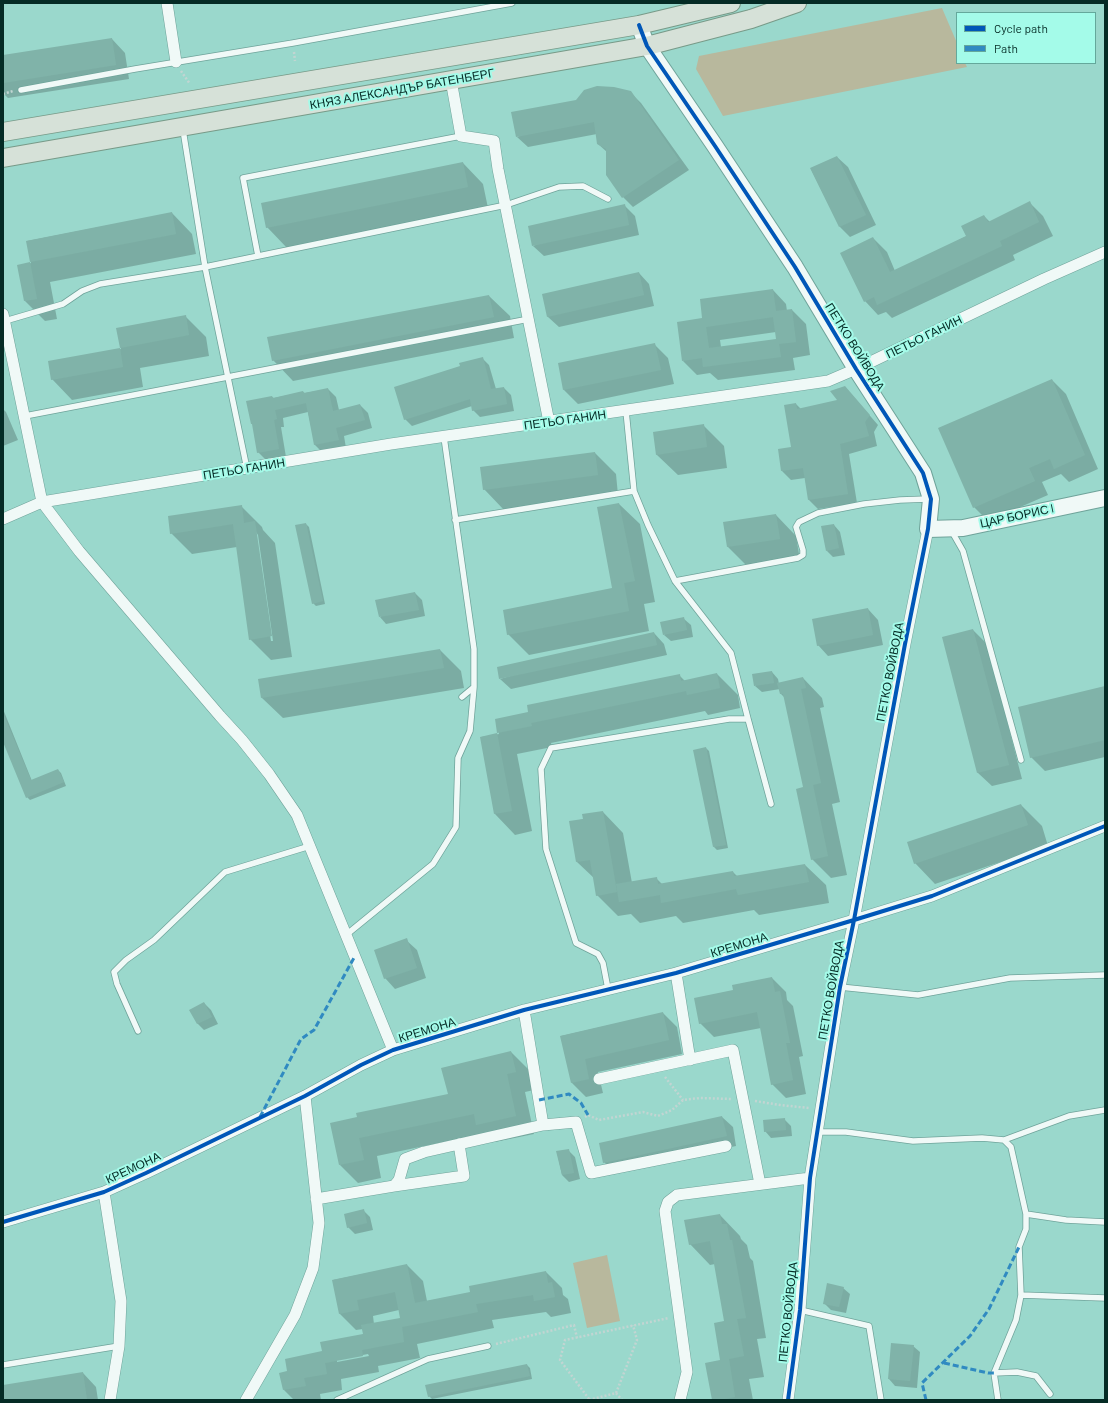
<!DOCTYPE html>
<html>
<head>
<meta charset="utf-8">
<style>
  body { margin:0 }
  #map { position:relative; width:1108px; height:1403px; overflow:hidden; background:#9ad8cc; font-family:Barlow,sans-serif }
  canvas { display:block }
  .frame { position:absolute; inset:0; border:4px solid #052b25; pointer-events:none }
  .legend { position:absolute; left:956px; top:12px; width:140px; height:52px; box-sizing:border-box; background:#a4fbe9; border:1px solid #64a89b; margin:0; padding:5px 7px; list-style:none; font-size:12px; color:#052b25 }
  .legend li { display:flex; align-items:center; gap:8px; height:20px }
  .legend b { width:20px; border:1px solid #64a89b }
</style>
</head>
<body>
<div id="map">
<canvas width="1108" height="1403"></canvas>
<div class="frame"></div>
<ul class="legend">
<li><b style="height:5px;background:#0057b8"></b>Cycle path</li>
<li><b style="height:5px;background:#308ac1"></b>Path</li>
</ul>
</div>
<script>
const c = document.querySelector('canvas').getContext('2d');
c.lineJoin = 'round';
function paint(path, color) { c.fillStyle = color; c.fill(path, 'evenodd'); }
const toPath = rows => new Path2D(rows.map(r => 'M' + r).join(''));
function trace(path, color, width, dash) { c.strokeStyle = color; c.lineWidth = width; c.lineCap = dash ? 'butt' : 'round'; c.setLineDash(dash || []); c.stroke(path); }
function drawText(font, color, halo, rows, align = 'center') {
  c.font = font + ' Barlow,sans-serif'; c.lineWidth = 4; c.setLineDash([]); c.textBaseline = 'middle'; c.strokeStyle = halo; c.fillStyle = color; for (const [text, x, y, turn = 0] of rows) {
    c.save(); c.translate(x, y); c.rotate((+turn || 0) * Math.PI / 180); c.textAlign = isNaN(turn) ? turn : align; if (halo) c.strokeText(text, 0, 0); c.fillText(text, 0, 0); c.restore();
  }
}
paint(toPath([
  [942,8,957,43,957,63,965,63,967,67,723,116,696,69,699,56],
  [607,1255,620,1321,587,1328,573,1263]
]), '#b8b89d');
paint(toPath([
  [112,39,125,53,129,79,8,98,3,93,3,56],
  [630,92,641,103,689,170,633,207,623,197,607,152,598,144,597,134,528,147,517,137],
  [837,157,848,167,876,225,850,237,840,227,811,169],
  [463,163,483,184,488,208,287,248,267,227],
  [1030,203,1043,216,1053,236,1013,255,1015,260,892,318,886,312,878,315,865,301,873,238,887,252,895,271,967,236,984,216,990,222],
  [624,205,635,216,639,235,544,256,533,246],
  [172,213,192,234,196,254,50,282,57,319,45,321,25,301,18,266,31,263,27,241],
  [639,273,649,284,654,306,559,327,548,317,543,295],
  [773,290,786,304,787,311,792,310,806,324,810,355,793,358,795,370,718,380,710,373,697,375,683,361,703,319],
  [776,332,777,340,721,347,720,340],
  [489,296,510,316,514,338,293,381,273,360],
  [186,317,206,337,209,356,140,368,143,387,72,400,52,379,49,362,121,349,117,329],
  [654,344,668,358,674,384,578,404,564,390,559,364],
  [482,358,489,365,496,389,504,388,511,395,514,411,480,417,473,410,472,406,412,426,405,419,462,367],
  [1052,380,1066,394,1098,469,1069,482,1061,474,1042,482,1048,495,988,521,974,507],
  [845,387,878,425,874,432,877,446,849,454,857,503,818,509,809,500,805,478,791,480,782,471,779,450,792,448,796,404,801,409,839,401],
  [328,389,336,397,339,410,360,405,368,413,372,428,344,436,346,448,323,453,315,445,308,412,283,418,284,427,281,427,286,457,266,460,258,452,272,397,274,398,303,392,305,393],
  [3,409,6,412,18,440,3,446],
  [703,425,724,446,727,468,678,475,657,455,654,433],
  [595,453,616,474,618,495,504,510,484,489],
  [619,504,640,524,655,602,644,604,649,631,529,655,508,634,614,589],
  [241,506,262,527,263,530,275,543,292,657,271,660,250,639,237,547,192,554,171,533],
  [256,532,258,535,273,641,271,641],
  [776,515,796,536,800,560,749,568,728,547,724,523],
  [306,524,309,527,325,604,316,606,313,603],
  [834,525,840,532,845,555,833,557,827,551],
  [415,593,422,600,425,616,386,624,380,617],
  [868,609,878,620,883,645,828,656,818,645],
  [684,619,691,625,693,637,671,641,664,635],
  [973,630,987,644,1022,779,992,786,978,773],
  [654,633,664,644,667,655,511,689,500,679],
  [440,650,461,671,464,688,283,718,262,698,259,680],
  [772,672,778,679,779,684,803,678,822,698,824,707,820,708,840,802,832,804,847,875,831,878,812,859,804,788,785,698,781,694,780,689,762,692,755,686],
  [717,674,738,695,740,708,708,715,705,711,551,743,552,747,517,754,532,831,515,835,495,814,481,737,499,734,496,720,529,713,679,675,685,681],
  [1105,688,1105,757,1045,771,1031,757],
  [3,709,32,781,58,770,61,773,66,786,30,800,27,797,3,739],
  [706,748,709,751,728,848,717,850,714,847],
  [1021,805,1042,826,1048,846,935,884,915,863],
  [603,812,623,833,632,883,656,878,662,884,733,872,738,877,805,865,826,885,829,903,759,915,754,910,683,923,676,916,640,923,631,914,618,916,597,895,595,879,577,862,570,822,584,819],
  [406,940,417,950,426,978,395,989,385,978],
  [772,978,786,992,787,1000,793,1006,803,1056,799,1057,806,1094,786,1098,772,1084,761,1028,714,1037,700,1023,734,991],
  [204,1003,211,1010,218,1024,204,1030,197,1023],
  [663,1013,677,1027,682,1054,598,1072,603,1093,586,1097,572,1083,561,1036],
  [511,1052,529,1070,534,1090,525,1092,534,1134,495,1142,486,1133,377,1156,381,1178,358,1183,340,1165,358,1118,449,1095],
  [722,1117,733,1127,736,1146,614,1172,604,1162],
  [784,1119,791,1126,792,1136,771,1138,765,1131],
  [568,1150,575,1157,580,1179,569,1182,562,1175,557,1152],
  [363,1210,370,1217,373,1230,355,1234,348,1227],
  [720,1215,740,1236,741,1239,747,1245,750,1258,753,1261,766,1338,757,1339,764,1377,749,1379,753,1400,713,1400,722,1361,725,1322,715,1264,710,1265,690,1244],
  [407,1265,423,1281,427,1301,472,1293,546,1272,562,1288,563,1295,568,1299,571,1313,551,1317,546,1312,492,1320,494,1328,417,1344,420,1358,378,1366,379,1372,341,1379,342,1390,320,1394,321,1400,294,1400,284,1390,288,1372,323,1352,364,1334,363,1329,356,1330,340,1314,333,1280],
  [399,1310,401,1319,374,1324,373,1316],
  [368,1354,369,1356,337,1362,337,1360],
  [843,1288,850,1294,846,1313,831,1310,824,1303],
  [913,1346,920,1352,917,1388,895,1386,889,1379],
  [527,1365,530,1368,532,1379,432,1399,429,1396],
  [83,1373,96,1387,98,1400,5,1400,3,1386]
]), '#0003');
paint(toPath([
  [112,38,116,65,3,83,3,55],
  [597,86,614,87,631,91,679,160,622,198,606,175,606,149,597,144,594,122,516,137,511,112,576,100,584,90],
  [837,156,866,215,839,227,810,168],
  [463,162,468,187,266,228,261,203],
  [1030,201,1039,222,1000,241,1002,246,877,305,874,297,864,302,840,253,873,237,890,272,966,236,961,226,984,215,988,222],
  [625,204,629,225,532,246,528,226],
  [172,212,176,234,30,262,26,241],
  [30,262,37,299,24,301,17,265],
  [639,272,644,295,547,317,542,294],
  [773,289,776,311,792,309,796,342,779,344,781,357,703,367,702,358,682,361,677,322,702,318,700,299],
  [773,317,776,339,709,348,706,327],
  [489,295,494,317,272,361,267,337],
  [186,315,189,335,120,348,116,328],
  [655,343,661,370,563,390,558,363],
  [120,348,123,367,51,380,48,361],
  [483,357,491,389,504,387,507,404,472,411,470,399,404,420,394,387,460,366,459,363],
  [1052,379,1085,455,1054,469,1050,459,1029,468,1035,481,973,508,938,428],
  [845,386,870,415,865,422,869,436,840,444,848,494,808,500,803,468,781,471,778,449,791,447,784,405,796,403,797,409,837,400,830,391],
  [328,388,333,411,360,404,365,420,336,428,339,440,314,445,306,403,275,410,277,419,274,420,279,449,257,453,252,424,251,424,246,401,272,396,273,398,303,391,304,393],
  [704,424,707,447,656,455,653,432],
  [595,452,598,475,483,490,480,467],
  [619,503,635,581,624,583,629,611,507,635,503,610,612,588,597,507],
  [242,505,244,523,255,521,272,636,249,640,233,524,170,534,168,516],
  [776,514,780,539,727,547,723,522],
  [306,523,323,601,312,604,295,525],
  [834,524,839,548,826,551,821,526],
  [415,592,419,610,379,617,375,600],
  [868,608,873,635,817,646,812,619],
  [684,617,687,630,663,635,660,622],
  [973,629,1009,765,977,773,942,637],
  [654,632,657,645,499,679,497,667],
  [440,649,444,668,261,698,258,679],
  [772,671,774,683,754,686,752,674],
  [717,673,720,688,687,695,686,691,531,723,532,726,497,733,495,719,528,712,527,705,680,674,681,681],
  [803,677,806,688,801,689,821,783,813,785,828,856,811,860,796,789,803,787,783,694,780,694,777,683],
  [1105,686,1105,740,1030,758,1018,707],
  [3,713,31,780,58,769,64,782,26,798,3,742],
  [497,733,512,811,494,814,480,737],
  [706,747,726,845,713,847,693,750],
  [1021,804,1028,825,914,864,907,842],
  [603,811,617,892,596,896,590,860,576,862,569,821,583,819,582,814],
  [805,864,809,882,738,895,736,889,661,903,660,895,619,902,616,884,657,877,658,884,733,871,734,876],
  [407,938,417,968,384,979,374,950],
  [772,977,775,992,780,991,790,1043,786,1043,793,1080,771,1085,757,1012,699,1024,694,998,733,990,732,985],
  [204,1002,212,1017,197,1024,189,1010],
  [663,1012,669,1040,585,1059,589,1079,571,1083,560,1036],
  [511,1051,516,1072,507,1074,516,1116,476,1125,474,1114,359,1138,364,1160,339,1165,330,1123,357,1117,356,1113,448,1094,441,1068],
  [722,1116,727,1136,603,1163,599,1143],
  [785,1118,786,1130,764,1132,763,1120],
  [569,1149,574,1173,562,1175,556,1151],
  [364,1209,367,1223,347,1228,344,1214],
  [720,1214,722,1224,727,1224,730,1240,732,1240,746,1318,737,1319,744,1356,729,1359,735,1397,725,1399,725,1400,712,1400,705,1363,720,1360,714,1323,724,1321,710,1241,689,1245,684,1220],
  [407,1264,415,1303,470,1292,469,1286,546,1271,548,1283,552,1282,555,1297,534,1301,533,1295,476,1304,478,1312,402,1327,404,1342,362,1350,363,1356,325,1363,327,1374,304,1378,306,1386,283,1390,279,1373,287,1371,285,1359,322,1351,320,1342,363,1334,361,1325,400,1318,395,1292,357,1300,359,1310,339,1314,332,1280],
  [827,1283,844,1287,839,1307,823,1304],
  [891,1343,914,1345,910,1381,888,1379],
  [527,1364,530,1376,428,1397,425,1385],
  [83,1372,87,1400,4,1400,3,1385]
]), '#80b3a9');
const lane = toPath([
  [21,90,135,69,293,43,512,3],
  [184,136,205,267,247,469],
  [258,256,243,178,461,136],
  [5,321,63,304,82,291,100,284,205,267,506,205,559,187,583,186,608,199],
  [626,411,634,491,648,525,675,581,731,653,748,719],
  [25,416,529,319],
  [444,437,474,649,474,687,462,697],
  [455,520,634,491],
  [951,530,963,551,1021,760],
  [675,581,798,558,803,555,803,550,796,527,799,522,818,513,864,504,900,500,928,499],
  [346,935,433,864,456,827,458,758,470,731,474,687],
  [840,987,918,995,1010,978,1105,975],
  [608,989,603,963,598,954,576,943,546,849,541,769,551,748,729,719,748,719,771,804],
  [138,1031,117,984,114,972,126,960,154,940,225,872,310,846],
  [817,1132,846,1132,913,1141,982,1138,1004,1140],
  [1026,1214,1066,1220,1105,1222],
  [1021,1295,1105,1298],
  [800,1310,869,1326,881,1400],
  [3,1365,119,1346],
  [994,1373,1017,1372,1036,1376,1050,1394],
  [337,1400,428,1359,488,1346],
  [998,1400,994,1373,1016,1320,1021,1295,1019,1247,1026,1229,1026,1214,1011,1147,1004,1140,1069,1116,1105,1110]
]);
const street = toPath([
  [167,3,176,62],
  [451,80,461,136,494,141,498,169,549,422],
  [3,314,42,502,79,551,220,716,242,740,269,774,297,815,393,1050],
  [3,519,42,502,391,444,828,381,856,369,1044,279,1105,252],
  [676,973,690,1060],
  [524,1010,543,1125],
  [599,1079,733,1050,760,1184],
  [394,1186,399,1180,405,1159,424,1152,543,1125,576,1122,591,1173,726,1146],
  [104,1192,121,1301,119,1346,110,1400],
  [316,1199,394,1186,464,1176,459,1144],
  [3,1222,104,1192,146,1173,305,1096,361,1065,393,1050,524,1010,676,973,854,920,932,896,1105,826],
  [246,1400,295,1315,313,1268,319,1223,305,1096],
  [680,1400,687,1372,665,1211,668,1202,677,1195,810,1178],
  [788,1400,800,1310,810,1178,840,987,854,920,905,644,928,529]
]);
const secondary = toPath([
  [639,25,647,46,715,146,795,267,856,369,923,473,931,499,928,529,963,528,1105,498]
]);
const primary = toPath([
  [3,132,639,25,731,3],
  [3,158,647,46,751,19,797,3]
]);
trace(lane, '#6fa39a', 7);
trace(street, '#6fa39a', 12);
trace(secondary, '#6fa39a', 18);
trace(primary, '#789a88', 20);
trace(toPath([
  [294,52,295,61],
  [181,71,190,84],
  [3,94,13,91],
  [665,1077,683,1100],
  [755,1101,780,1105,809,1108],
  [585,1117,588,1115,599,1120,643,1112,658,1116,672,1110,683,1100,700,1098,732,1099],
  [496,1344,574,1325,577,1338],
  [616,1393,637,1340,633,1325],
  [589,1399,560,1360,565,1340,669,1318],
  [589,1400,616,1393,622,1400]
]), '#c2d5d2', 2.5, [2, 2]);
trace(lane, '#f0f9f7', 5.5);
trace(street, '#f0f9f7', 11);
trace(secondary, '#f0f9f7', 16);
trace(primary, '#d6e1d8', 18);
trace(toPath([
  [539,1100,569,1094,581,1103,588,1115],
  [260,1117,301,1039,314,1030,355,956],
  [944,1363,988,1373,994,1373],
  [926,1400,922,1383,970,1336,989,1309,1019,1247]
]), '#308ac1', 3, [6, 3]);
trace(toPath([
  [639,25,647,46,715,146,795,267,856,369,923,473,931,499,928,529,905,644,854,920,840,987,810,1178,800,1310,788,1400],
  [3,1222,104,1192,146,1173,305,1096,361,1065,393,1050,524,1010,676,973,854,920,932,896,1105,826]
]), '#0057b8', 4);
drawText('12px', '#052b25', '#a4fbe9', [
  ["КНЯЗ АЛЕКСАНДЪР БАТЕНБЕРГ",402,89,-10],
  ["ПЕТЬО ГАНИН",924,337,-26],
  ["ПЕТКО ВОЙВОДА",855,347,58],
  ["ПЕТЬО ГАНИН",565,420,-8],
  ["ПЕТЬО ГАНИН",244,469,-9],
  ["ЦАР БОРИС I",1017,516,-12],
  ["ПЕТКО ВОЙВОДА",890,672,-79],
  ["КРЕМОНА",739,945,-17],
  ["ПЕТКО ВОЙВОДА",831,990,-80],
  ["КРЕМОНА",427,1030,-17],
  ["КРЕМОНА",133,1168,-25],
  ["ПЕТКО ВОЙВОДА",788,1312,-84]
]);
</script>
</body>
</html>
